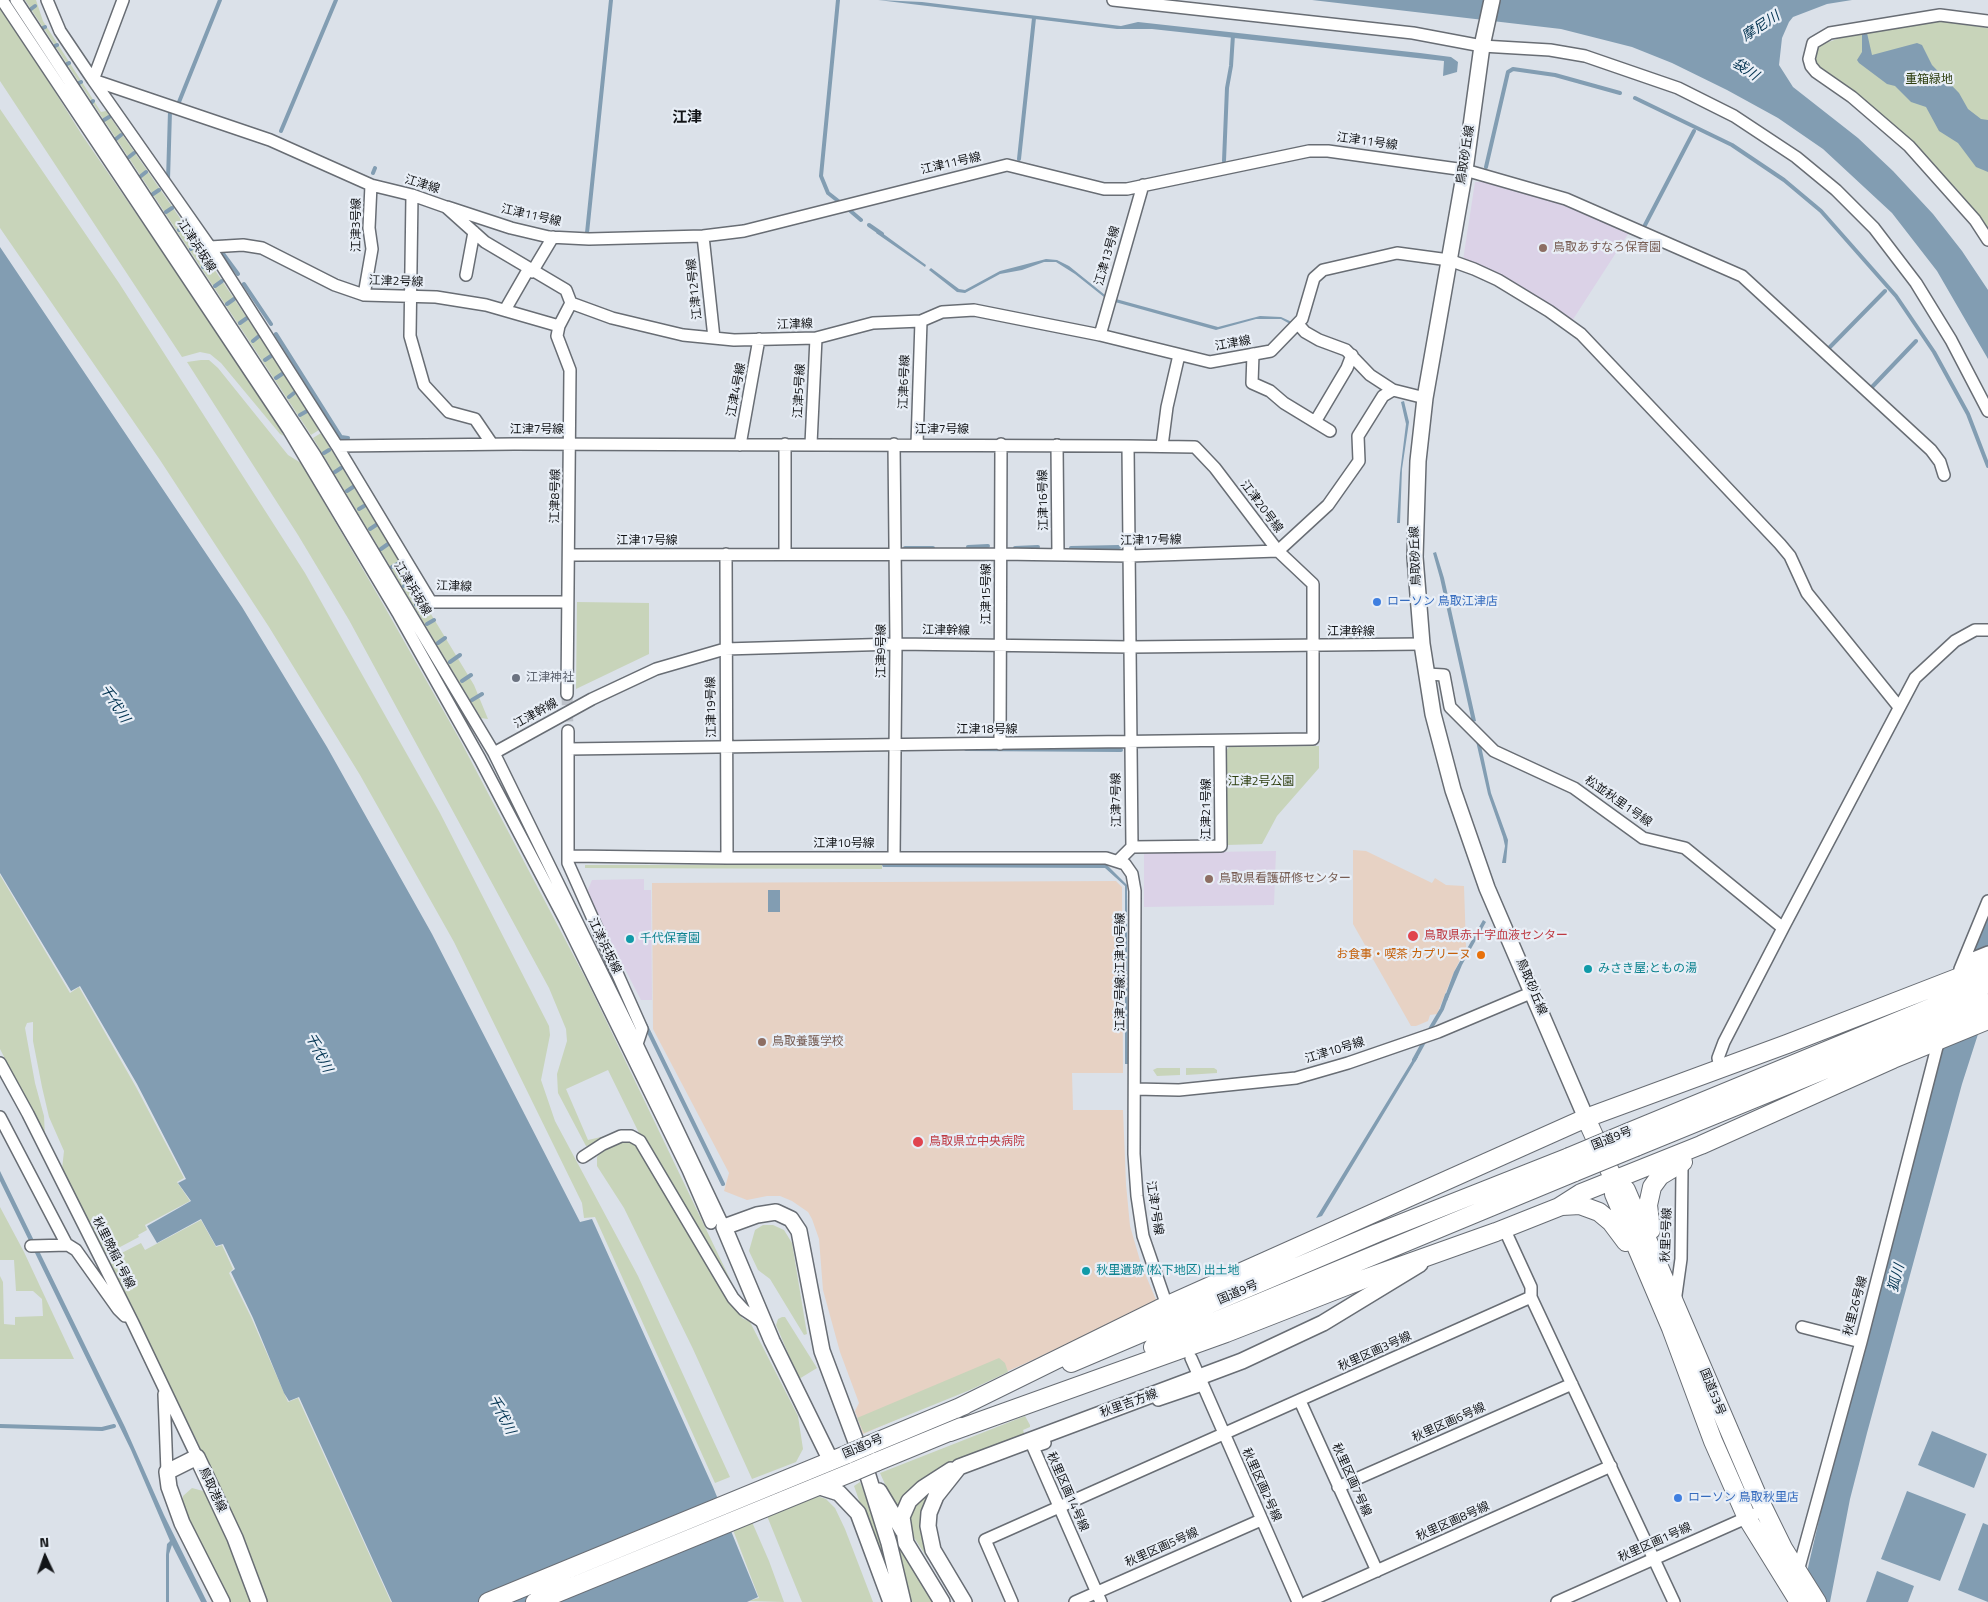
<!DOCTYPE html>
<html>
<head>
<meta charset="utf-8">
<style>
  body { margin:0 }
  #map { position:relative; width:1988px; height:1602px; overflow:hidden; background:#dbe1e9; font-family:"Titillium Web",sans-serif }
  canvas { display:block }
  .north { position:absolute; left:20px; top:1532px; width:50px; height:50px; -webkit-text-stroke:4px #e8eef6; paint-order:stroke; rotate:357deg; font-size:14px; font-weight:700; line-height:20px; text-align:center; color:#121417 }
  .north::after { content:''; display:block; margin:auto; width:18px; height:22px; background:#121417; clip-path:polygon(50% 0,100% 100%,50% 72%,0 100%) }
</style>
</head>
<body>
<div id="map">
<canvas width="1988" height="1602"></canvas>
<div class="north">N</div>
</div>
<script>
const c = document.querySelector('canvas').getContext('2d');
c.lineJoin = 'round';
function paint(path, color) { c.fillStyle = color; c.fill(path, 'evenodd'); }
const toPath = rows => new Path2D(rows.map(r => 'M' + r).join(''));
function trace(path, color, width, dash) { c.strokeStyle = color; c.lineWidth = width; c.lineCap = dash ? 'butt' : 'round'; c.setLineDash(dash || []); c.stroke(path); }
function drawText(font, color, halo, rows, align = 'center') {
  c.font = font + ' "Titillium Web","Noto Sans JP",sans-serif'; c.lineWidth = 4.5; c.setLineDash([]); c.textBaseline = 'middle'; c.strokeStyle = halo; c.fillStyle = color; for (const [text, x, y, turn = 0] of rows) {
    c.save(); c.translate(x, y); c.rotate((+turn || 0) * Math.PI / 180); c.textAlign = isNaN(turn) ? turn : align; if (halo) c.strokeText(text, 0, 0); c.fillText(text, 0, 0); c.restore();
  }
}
paint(toPath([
  [1475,182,1491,182,1575,208,1630,231,1572,321,1473,265,1470,262,1463,260],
  [1276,851,1274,905,1144,907,1144,853],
  [644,879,644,890,651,890,652,1000,641,1000,586,894,592,880]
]), '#dbd2e7');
paint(toPath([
  [1353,850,1366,851,1432,883,1435,878,1446,885,1464,886,1466,947,1454,972,1437,1014,1430,1015,1428,1021,1416,1026,1411,1026,1353,924],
  [1116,881,1122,887,1123,1073,1072,1073,1073,1110,1123,1110,1126,1184,1130,1226,1141,1264,1157,1302,1024,1364,863,1434,855,1411,859,1403,840,1352,823,1290,819,1239,812,1219,808,1212,792,1201,780,1196,767,1196,747,1200,724,1191,729,1173,653,1029,652,883]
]), '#e7d2c4');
paint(toPath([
  [25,0,36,0,43,21,101,112,106,111,182,221,261,339,319,430,311,435],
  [0,4,82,135,254,385,284,436,280,434,221,363,210,354,200,352,182,357,0,81],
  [1938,21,1988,28,1988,229,1957,189,1874,108,1832,76,1816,67,1814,53,1820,45,1843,37],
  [0,109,119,283,305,573,440,813,549,1026,550,1035,541,1080,555,1121,638,1276,730,1477,715,1483,595,1217,584,1218,582,1203,454,942,360,775,269,627,160,460,0,228],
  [201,360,209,360,218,368,288,455,301,463,383,604,460,740,588,983,741,1302,639,1133,608,1070,566,1089,588,1140,610,1135,597,1144,586,1146,558,1093,557,1074,567,1041,566,1029,549,988,349,620,298,535,187,362],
  [321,433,474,685,488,719,481,718,313,438],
  [577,602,649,603,649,654,576,689],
  [1319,746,1319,768,1277,816,1262,844,1226,845,1225,752,1229,747],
  [585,865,882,865,882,869,585,868],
  [0,875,70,993,79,987,136,1087,184,1178,177,1182,190,1201,145,1225,147,1230,138,1235,139,1237,105,1255,62,1169,64,1151,49,1117,42,1087,33,1041,33,1022,27,1023,25,1028,35,1083,44,1116,45,1137,0,1049],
  [1157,1068,1180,1068,1180,1075,1157,1076,1153,1070],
  [1186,1068,1214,1068,1217,1070,1217,1073,1186,1075],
  [623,1139,636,1142,742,1318,750,1322,798,1416,803,1449,796,1462,752,1479,693,1349,624,1208,597,1166,597,1157,604,1148],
  [0,1207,24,1252,74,1359,0,1359,0,1276,3,1282,4,1324,15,1325,15,1317,43,1316,42,1299,33,1291,16,1291,14,1260,0,1260],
  [201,1220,216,1247,222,1245,233,1269,229,1273,251,1317,288,1402,298,1398,391,1602,265,1602,198,1443,108,1260,141,1243,145,1250],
  [763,1225,773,1225,784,1230,792,1243,807,1334,804,1335,770,1279,758,1270,749,1251,755,1230],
  [782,1317,785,1317,817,1368,799,1379,776,1325,778,1319],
  [999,1358,1005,1363,1008,1372,970,1390,864,1433,857,1418],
  [1025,1416,1030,1425,1030,1427,1023,1430,1025,1436,897,1511,880,1473],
  [860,1482,881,1537,899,1602,861,1513,860,1503,854,1486],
  [931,1487,927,1552,929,1559,928,1559,909,1530,908,1515],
  [192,1488,203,1491,208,1497,253,1602,227,1602,182,1507,183,1496],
  [817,1496,826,1499,835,1508,845,1529,873,1602,802,1602,767,1516],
  [889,1516,936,1602,910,1602],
  [752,1522,769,1561,784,1602,748,1601,759,1598,733,1530]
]), '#c8d4ba');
paint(toPath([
  [878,0,922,2,1121,26,1138,22,1420,53,1451,57,1458,62,1457,72,1443,76,1444,61,1152,29,1117,29],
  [1312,0,1852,0,1827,4,1793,17,1789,22,1782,38,1779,65,1793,87,1858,138,1893,171,1933,214,1962,251,1988,290,1988,359,1937,271,1892,213,1823,149,1778,118,1727,90,1672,63,1632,47,1561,29],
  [1867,33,1872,55,1917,43,1922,45,1932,65,1959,93,1968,109,1981,119,1988,120,1988,172,1976,167,1958,143,1939,131,1926,107,1911,102,1895,86,1887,84,1859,63,1857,60,1862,52,1862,34],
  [878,230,926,265,925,267,876,233],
  [0,247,242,607,327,747,432,934,580,1222,592,1219,713,1487,758,1597,747,1602,392,1602,299,1397,289,1401,284,1393,253,1318,231,1272,235,1269,223,1244,216,1246,201,1219,157,1243,147,1226,191,1201,178,1183,186,1179,137,1084,80,986,71,991,0,873],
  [1046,259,1057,260,1069,266,1105,295,1104,297,1075,274,1056,262,1044,262,1022,270,1000,274,965,293,957,292,929,270,931,268,959,289,965,290,1000,271],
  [1116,299,1218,327,1260,316,1281,317,1294,323,1292,325,1281,319,1256,319,1216,330,1115,302],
  [1404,401,1409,422,1402,469,1400,523,1397,523,1400,473,1406,424,1401,402],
  [1436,552,1444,578,1476,721,1472,722,1440,578,1433,553],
  [1476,741,1480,741,1491,793,1508,840,1506,863,1502,863,1505,846,1503,837,1488,794],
  [1106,864,1127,885,1128,1064,1125,1064,1125,886,1105,868,883,867,882,865],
  [768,890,780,890,780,912,768,912],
  [1988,913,1988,1003,1962,1084,1867,1433,1850,1499,1830,1602,1800,1602,1829,1477,1932,1084,1970,954],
  [1483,920,1486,922,1462,965,1447,1001,1444,999,1454,972],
  [1415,1056,1418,1057,1322,1216,1316,1218],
  [0,1171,125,1427,164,1515,207,1602,201,1602,172,1545,169,1554,169,1602,166,1602,166,1555,167,1544,170,1541,131,1450,0,1181],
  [1932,1431,1987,1454,1974,1488,1918,1465],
  [1907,1491,1966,1514,1940,1581,1881,1559],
  [1983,1523,1988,1525,1988,1602,1958,1590],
  [1877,1571,1914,1586,1908,1602,1866,1602]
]), '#829db2');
trace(toPath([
  [838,0,821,176,828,193,842,204],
  [31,9,35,6],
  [43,28,45,27],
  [55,46,57,45],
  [67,64,69,63],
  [79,83,81,82],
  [1635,98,1732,145,1784,180,1821,211,1896,296,1934,352,1968,414,1988,466],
  [92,102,93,101],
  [179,102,220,0],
  [104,120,109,117],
  [281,131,336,0],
  [116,139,121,135],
  [129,157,134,153],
  [1019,159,1034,18],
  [1224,161,1227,88,1231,66,1233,35],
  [1486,167,1508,72,1513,69,1555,75,1620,93],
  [373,173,375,168],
  [141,176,146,172],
  [168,180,170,111],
  [153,194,159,190],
  [847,208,861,220],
  [166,212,172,208],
  [869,225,882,234],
  [1645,225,1694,131],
  [179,230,185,226],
  [587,233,611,0],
  [191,249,197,244],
  [221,251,238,274],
  [203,267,209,263],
  [244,284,271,324],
  [215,286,222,281],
  [227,304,234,299],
  [240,323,247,318],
  [276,334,341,437,348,438],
  [253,341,259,336],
  [1829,348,1885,291],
  [265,360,271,356],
  [276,378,282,374],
  [1872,387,1916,341],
  [289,397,294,393],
  [300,415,307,411],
  [324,453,329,450],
  [335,472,341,468],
  [347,491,353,487],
  [359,509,364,506],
  [370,529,376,525],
  [968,547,988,546],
  [905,548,933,548],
  [1015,548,1038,547],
  [1071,548,1119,547],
  [381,549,388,544],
  [392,567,399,563],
  [404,586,411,582],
  [416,605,422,601],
  [427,624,434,620],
  [438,643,445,638],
  [450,662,460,655],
  [462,681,471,675],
  [472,700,482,694],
  [966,749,1121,750],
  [645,1024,723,1184],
  [1429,1031,1442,1009,1447,995],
  [1414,1060,1425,1040],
  [0,1426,102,1429,114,1426]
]), '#829db2', 4);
trace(toPath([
  [567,694,568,731]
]), '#bdc2ca', 11, [11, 5.5]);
const minor = toPath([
  [2,0,288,429,399,615,480,759,565,920,688,1170,711,1223],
  [16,0,315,455,494,753,637,1044,724,1227],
  [47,0,60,31,93,80],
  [1113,0,1413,33,1482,46,1550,50,1585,56,1678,88,1734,116,1796,157,1836,190,1874,228,1916,283,1951,340,1988,411],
  [1988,21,1940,15,1830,33,1813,43,1809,59,1811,66,1816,72,1852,97,1909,146,1975,220,1988,240],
  [93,80,123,0],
  [412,195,410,336,424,385,449,412,475,419,492,444],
  [447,207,511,228,549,237,589,239,703,236,744,231,1007,165,1104,189,1127,189,1309,151,1328,151,1465,170,1566,199,1742,276,1931,450,1940,462,1944,475],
  [703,236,714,338],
  [210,247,243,245,262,248,335,285,364,295,436,297,486,305,559,326],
  [532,272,553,237],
  [466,275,474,232],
  [364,295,372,249,369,228,371,185],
  [505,310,528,270],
  [1298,324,1305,332,1319,340,1346,350,1370,375,1393,390],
  [1100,335,1143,185],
  [1253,354,1252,383,1270,391,1284,403,1330,431],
  [1315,422,1347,368,1352,355],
  [811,444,816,338],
  [917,444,921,321],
  [740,445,759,339],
  [1057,445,1058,555],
  [337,446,514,444,1128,446,1132,847,1119,860],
  [1162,446,1167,407,1179,355],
  [726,554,727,858],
  [785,554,785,444],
  [569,555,1001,554,1130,556,1278,551,1328,505,1359,461,1358,436,1383,396,1393,390,1425,398],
  [567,602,431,602,337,446,210,247,93,80,270,140,371,185,412,195,446,207,485,242,566,290,571,303,612,318,683,335,734,340,816,338,873,323,921,321,942,312,974,310,1100,335,1210,362,1271,351,1302,319,1314,278,1323,270,1397,253,1449,260,1474,269,1498,280,1549,311,1581,334,1780,544,1790,556,1807,593,1899,707],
  [1427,674,1444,675,1450,707,1494,751,1574,788,1643,838,1685,848,1783,928,1724,1042,1718,1058,1720,1067],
  [567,694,570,370,557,336,559,326,571,303],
  [568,731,568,863,642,1029,637,1044],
  [1000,744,1001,444],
  [568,749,1313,739,1313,584,1278,551,1215,468,1195,447,1128,446],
  [494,753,592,699,656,669,725,649,896,644,1131,647,1422,644],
  [1132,847,1221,846,1220,741],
  [569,856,727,858,1106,858,1125,864,1132,874,1135,891,1134,1154,1137,1196,1143,1236,1164,1297],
  [894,858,896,644,894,444],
  [1783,928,1915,678,1955,641,1975,630,1988,630],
  [1963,962,1988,952],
  [1960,969,1988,901],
  [0,1063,28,1114,133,1323,197,1457],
  [1135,1089,1179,1090,1296,1078,1348,1063,1438,1032,1533,992],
  [0,1117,67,1245],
  [583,1157,603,1144,621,1136,631,1136,640,1141,733,1298,744,1310,765,1324],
  [1508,1237,1531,1287,1531,1297],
  [31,1246,68,1245,76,1250,118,1309,125,1316],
  [1675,1302,1681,1259,1682,1170],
  [1802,1327,1861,1342],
  [1191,1358,1298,1602],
  [164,1394,167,1472],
  [1158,1400,1202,1385],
  [1300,1401,1377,1571],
  [1045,1443,1033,1447,1101,1602],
  [1338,1487,1572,1384],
  [1798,1571,1861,1342,1937,1047],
  [1012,1602,985,1540,1531,1297,1674,1602],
  [1075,1602,1261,1520],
  [1307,1602,1611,1466],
  [1557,1602,1764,1510]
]);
const major = toPath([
  [1492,0,1482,46,1465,170,1425,398,1418,461,1415,557,1422,644,1433,714,1453,790,1487,888,1586,1118],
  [831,1461,772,1341,724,1227,757,1215,776,1212,791,1219,799,1231,822,1351,864,1463,889,1543,903,1602],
  [817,1486,839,1493,858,1513,891,1602],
  [879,1491,903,1531],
  [222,1602,182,1523,169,1487,167,1472,197,1457,235,1538,259,1602],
  [942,1602,906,1543,902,1517,909,1501,923,1488,951,1470],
  [964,1602,933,1550,928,1526,929,1513,936,1496,959,1467,1242,1361,1323,1323,1420,1264]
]);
const highway = toPath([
  [1586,1118,1614,1180,1614,1194,1671,1328,1713,1441,1747,1518,1799,1602],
  [1629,1132,1988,984],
  [1636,1147,1988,1003],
  [1614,1180,1626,1190,1757,1495,1783,1548,1817,1602],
  [1562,1206,1580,1205,1599,1212,1611,1222,1626,1242],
  [1651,1230,1648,1205,1652,1187,1660,1176,1683,1162],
  [1153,1347,1575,1172],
  [1071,1363,1377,1233,1569,1157],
  [956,1409,1159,1309,1586,1118,1787,1044,1988,966],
  [950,1432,1226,1333,1364,1279,1496,1232,1559,1207,1581,1193,1701,1145,1893,1059,1988,1020],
  [869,1445,965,1405],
  [876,1462,961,1427],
  [488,1602,848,1454],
  [535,1602,855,1471]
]);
trace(minor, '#686d74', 14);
trace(major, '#686d74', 18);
trace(highway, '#686d74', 20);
trace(minor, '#fff', 11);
trace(major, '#fff', 15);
trace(highway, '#fff', 18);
const highwayBridge = toPath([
  [1569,1157,1629,1132],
  [1575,1172,1636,1147],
  [848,1454,869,1445],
  [855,1471,876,1462]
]);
trace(highwayBridge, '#686d74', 20, []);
trace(highwayBridge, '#fff', 18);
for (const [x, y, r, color] of [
  [1543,248,5,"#8d6e63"],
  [1377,602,5,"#3f7fe0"],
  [516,678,5,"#6b7280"],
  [1209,879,5,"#8d6e63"],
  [1413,936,6,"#e0444e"],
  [630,939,5,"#0f9aa8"],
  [1481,955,5,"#e8710a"],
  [1588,969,5,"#0f9aa8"],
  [762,1042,5,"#8d6e63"],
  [918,1142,6,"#e0444e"],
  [1086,1271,5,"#0f9aa8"],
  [1678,1498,5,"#3f7fe0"]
]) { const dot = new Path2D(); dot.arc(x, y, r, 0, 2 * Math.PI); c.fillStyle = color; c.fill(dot); trace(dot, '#e8eef6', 2); }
drawText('12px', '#2e3f10', '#e8eef6', [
  ["重箱緑地",1929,80],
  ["江津2号公園",1261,782]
]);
drawText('12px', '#121417', '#e8eef6', [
  ["江津11号線",1367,142,8],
  ["鳥取砂丘線",1466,155,-81],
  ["江津11号線",951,164,-13],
  ["江津線",422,185,17],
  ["江津11号線",531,216,13],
  ["江津3号線",357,225,-90],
  ["江津浜坂線",196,246,57],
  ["江津13号線",1108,256,-74],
  ["江津2号線",396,282,2],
  ["江津12号線",695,289,-96],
  ["江津線",795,325,-2],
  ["江津線",1233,344,-10],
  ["江津6号線",905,382,-88],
  ["江津4号線",737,390,-79],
  ["江津5号線",800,391,-87],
  ["江津7号線",537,430],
  ["江津7号線",942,430],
  ["江津8号線",556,496,-89],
  ["江津16号線",1044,500,-91],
  ["江津20号線",1261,507,53],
  ["江津17号線",647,541],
  ["江津17号線",1151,541,-1],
  ["鳥取砂丘線",1416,556,-92],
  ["江津線",454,587,2],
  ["江津浜坂線",412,589,59],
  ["江津15号線",987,594,-90],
  ["江津幹線",946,631,1],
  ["江津幹線",1351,632],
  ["江津9号線",882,651,-90],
  ["江津19号線",712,707,-91],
  ["江津幹線",536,714,-29],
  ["江津18号線",987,730],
  ["江津7号線",1117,800,-91],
  ["松並秋里1号線",1618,802,35],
  ["江津21号線",1207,809,-90],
  ["江津10号線",844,844],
  ["江津浜坂線",604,946,64],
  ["江津7号線;江津10号線",1121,972,-90],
  ["鳥取砂丘線",1531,987,67],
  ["江津10号線",1335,1051,-17],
  ["国道9号",1612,1139,-22],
  ["江津7号線",1154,1208,81],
  ["秋里5号線",1667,1235,-88],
  ["秋里晩稲1号線",113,1253,63],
  ["国道9号",1238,1293,-23],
  ["秋里26号線",1856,1306,-75],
  ["秋里区画3号線",1375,1352,-24],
  ["国道53号",1712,1392,68],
  ["秋里吉方線",1129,1404,-20],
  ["秋里区画6号線",1449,1423,-24],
  ["国道9号",863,1447,-23],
  ["秋里区画7号線",1351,1480,66],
  ["秋里区画2号線",1261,1485,66],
  ["鳥取港線",212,1490,65],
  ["秋里区画14号線",1067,1492,66],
  ["秋里区画8号線",1453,1522,-24],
  ["秋里区画1号線",1655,1543,-24],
  ["秋里区画5号線",1162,1548,-24]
]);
drawText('12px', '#785e54', '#e8eef6', [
  ["鳥取あすなろ保育園",1553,248],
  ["鳥取県看護研修センター",1219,879],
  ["鳥取養護学校",772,1042]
], 'left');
drawText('12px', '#366cbe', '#e8eef6', [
  ["ローソン 鳥取江津店",1387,602],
  ["ローソン 鳥取秋里店",1688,1498]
], 'left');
drawText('12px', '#5b616d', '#e8eef6', [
  ["江津神社",526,678]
], 'left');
drawText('12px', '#be3a42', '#e8eef6', [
  ["鳥取県赤十字血液センター",1424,936],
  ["鳥取県立中央病院",929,1142]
], 'left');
drawText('12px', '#0d838f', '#e8eef6', [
  ["千代保育園",640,939],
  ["みさき屋;ともの湯",1598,969],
  ["秋里遺跡 (松下地区) 出土地",1096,1271]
], 'left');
drawText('12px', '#c56008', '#e8eef6', [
  ["お食事・喫茶 カプリーヌ",1471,955]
], 'right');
drawText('italic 14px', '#003250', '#e8eef6', [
  ["摩尼川",1761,27,-33],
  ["袋川",1745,70,34],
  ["千代川",114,704,57],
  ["千代川",318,1053,63],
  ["狐川",1897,1278,-75],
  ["千代川",501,1415,63]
]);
drawText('bold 15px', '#121417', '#e8eef6', [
  ["江津",687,118]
]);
</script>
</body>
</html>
